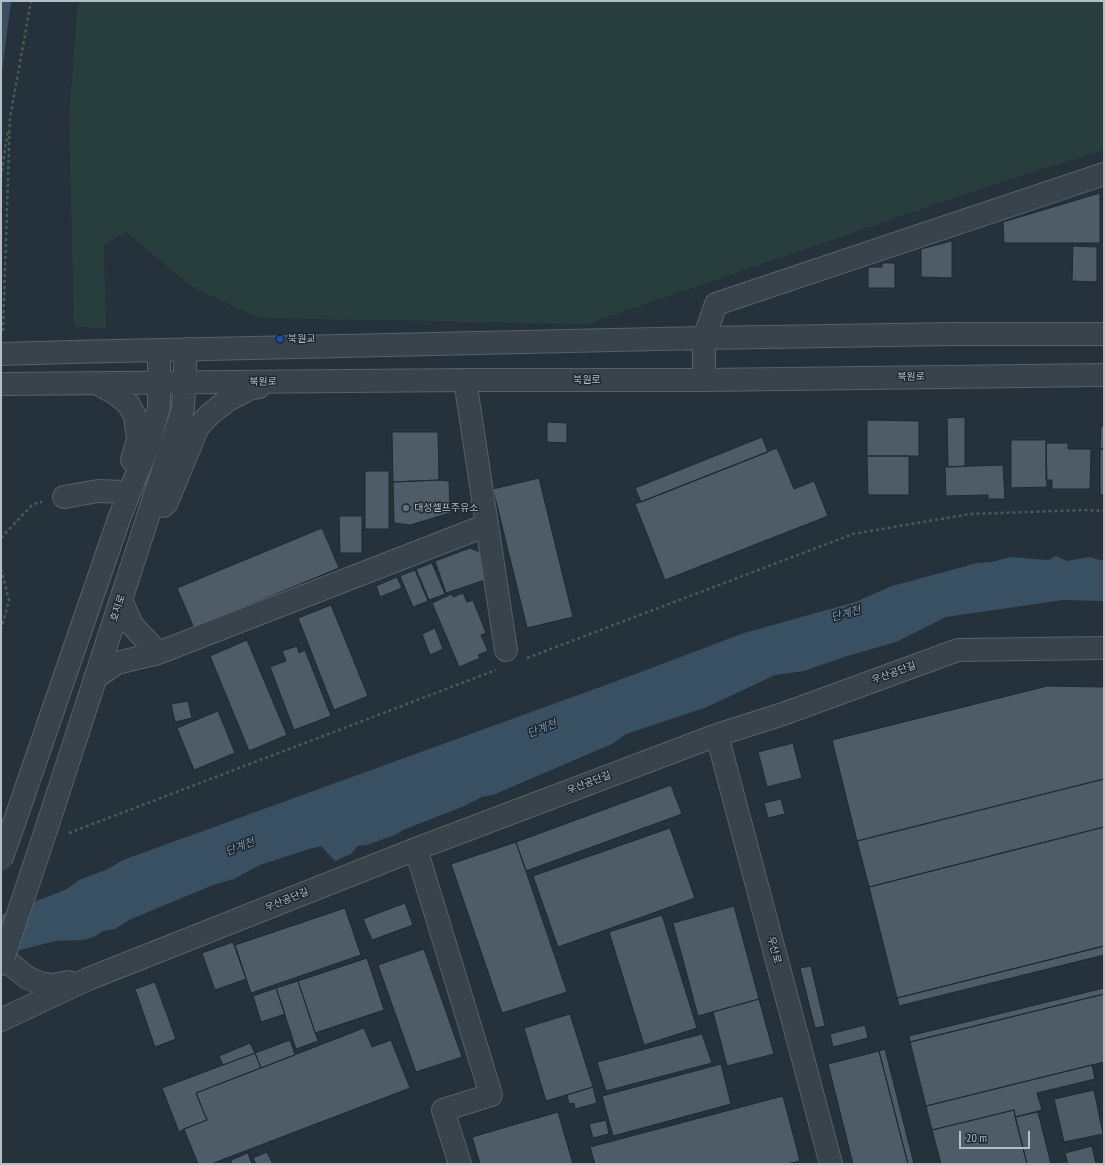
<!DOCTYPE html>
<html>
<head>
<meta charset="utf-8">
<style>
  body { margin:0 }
  #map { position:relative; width:1105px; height:1165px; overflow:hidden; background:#25313b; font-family:"PT Sans Narrow",sans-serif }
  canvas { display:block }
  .frame { position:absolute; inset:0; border:2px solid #b4bec7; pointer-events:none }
  .scale { position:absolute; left:959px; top:1131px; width:71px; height:18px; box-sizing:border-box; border:2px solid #b4bec7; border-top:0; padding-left:5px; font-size:12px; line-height:14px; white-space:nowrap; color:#b4bec7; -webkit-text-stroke:3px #1e2831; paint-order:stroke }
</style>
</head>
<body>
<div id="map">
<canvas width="1105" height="1165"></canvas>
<div class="frame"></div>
<div class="scale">20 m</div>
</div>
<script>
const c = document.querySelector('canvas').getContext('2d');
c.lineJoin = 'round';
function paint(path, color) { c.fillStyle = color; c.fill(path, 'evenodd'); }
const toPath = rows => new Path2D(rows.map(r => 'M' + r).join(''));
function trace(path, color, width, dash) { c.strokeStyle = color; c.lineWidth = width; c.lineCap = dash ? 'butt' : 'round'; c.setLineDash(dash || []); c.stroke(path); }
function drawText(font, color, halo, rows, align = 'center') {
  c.font = font + ' "PT Sans Narrow","Noto Sans KR",sans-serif'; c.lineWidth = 3; c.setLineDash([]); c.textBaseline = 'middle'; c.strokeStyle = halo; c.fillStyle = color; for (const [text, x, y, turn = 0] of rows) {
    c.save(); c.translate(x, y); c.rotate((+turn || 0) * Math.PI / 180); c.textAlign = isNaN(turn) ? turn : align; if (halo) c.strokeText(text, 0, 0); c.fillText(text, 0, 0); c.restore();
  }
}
paint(toPath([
  [78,1,1104,1,1104,150,983,188,587,324,259,318,192,287,126,232,104,245,106,328,74,327,69,117]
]), '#283e3d');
paint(toPath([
  [1,1,11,1,1,80],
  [1056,556,1067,561,1089,557,1104,561,1104,601,1063,600,946,617,896,642,844,657,804,671,775,675,707,707,626,734,612,744,493,795,482,797,462,807,403,830,395,835,367,845,358,846,351,854,335,861,321,846,306,850,260,865,234,879,213,885,129,920,115,929,103,931,94,937,83,940,55,941,1,955,1,915,67,889,79,880,108,869,123,860,614,682,744,633,855,602,892,586,977,563,991,562,1011,557,1048,560]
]), '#395062');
const building = toPath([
  [1100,193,1100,243,1004,243,1003,222,1100,193],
  [952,241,952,278,921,277,921,249,952,241],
  [1073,246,1097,247,1097,282,1072,281,1073,246],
  [882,263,895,263,895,288,868,288,868,267,882,267,882,263],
  [965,417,965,466,948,467,947,418,965,417],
  [867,420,919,421,919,456,867,456,867,420],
  [547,422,567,423,567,443,547,442,547,422],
  [1101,426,1104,426,1104,449,1100,449,1101,426],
  [392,432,438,432,439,480,393,482,392,432],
  [762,437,768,452,641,502,635,488,762,437],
  [1011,440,1046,440,1047,487,1011,488,1011,440],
  [1046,443,1068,443,1068,449,1091,449,1090,489,1052,489,1052,480,1046,480,1046,443],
  [777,448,794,489,814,481,828,516,665,580,635,504,777,448],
  [1100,449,1104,449,1104,495,1100,495,1100,449],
  [867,456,909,456,909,495,868,495,867,456],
  [1003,465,1005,499,988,499,988,495,946,496,945,467,1003,465],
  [365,471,389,471,389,529,365,529,365,471],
  [539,478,573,617,527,628,493,489,539,478],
  [439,480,449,481,450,513,410,525,394,523,393,482,439,480],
  [339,516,362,516,362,553,340,553,339,516],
  [322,528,339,568,194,628,177,588,322,528],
  [470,548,482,553,488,579,446,593,435,561,470,548],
  [432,563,445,594,429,600,416,569,432,563],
  [415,570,428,601,413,607,400,576,415,570],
  [397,577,402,588,380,597,376,586,397,577],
  [463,593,467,602,473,600,486,633,481,635,488,651,478,655,480,658,459,667,432,603,452,594,453,597,463,593],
  [331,605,368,696,334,710,298,618,331,605],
  [435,628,443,649,430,655,422,634,435,628],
  [247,640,287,735,249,751,210,656,247,640],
  [297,646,299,653,305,650,331,716,294,730,270,667,286,661,282,651,297,646],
  [1047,686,1104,687,1104,779,857,841,832,740,1047,686],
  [188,701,192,718,175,722,171,704,188,701],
  [218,711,235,753,194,770,177,728,218,711],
  [793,743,802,778,767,787,758,752,793,743],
  [1104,779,1104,827,869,887,857,841,1104,779],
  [671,785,682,814,526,871,516,842,671,785],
  [781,799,785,814,768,818,764,803,781,799],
  [1104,827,1104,946,897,998,869,887,1104,827],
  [670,828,695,898,558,947,533,876,670,828],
  [516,842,567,992,502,1013,451,864,516,842],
  [405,903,413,925,372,940,363,919,405,903],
  [734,906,759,999,698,1016,673,923,734,906],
  [345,908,361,955,251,993,235,945,345,908],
  [662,915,697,1028,644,1045,609,932,662,915],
  [233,942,246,979,215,990,202,953,233,942],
  [1104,946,1104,955,899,1006,897,998,1104,946],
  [424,949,462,1057,416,1072,378,965,424,949],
  [367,958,384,1010,315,1033,298,981,367,958],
  [811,966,825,1026,815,1028,800,968,811,966],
  [298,981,318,1041,296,1049,276,988,298,981],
  [155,982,176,1039,155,1047,135,989,155,982],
  [276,988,285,1014,261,1022,253,996,276,988],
  [1104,988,1104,994,910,1042,909,1036,1104,988],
  [1104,994,1104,1062,926,1106,910,1042,1104,994],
  [759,999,774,1054,727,1066,713,1012,759,999],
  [570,1014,593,1087,546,1101,524,1028,570,1014],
  [865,1025,868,1038,833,1047,830,1034,865,1025],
  [364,1028,372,1047,391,1040,410,1088,211,1164,198,1164,184,1129,207,1120,196,1093,364,1028],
  [702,1034,712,1063,606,1091,597,1062,702,1034],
  [290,1040,295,1055,261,1068,255,1053,290,1040],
  [250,1043,255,1053,223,1065,219,1056,250,1043],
  [885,1049,914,1164,908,1164,879,1051,885,1049],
  [879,1051,908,1164,853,1164,828,1064,879,1051],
  [255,1053,261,1068,196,1093,207,1120,184,1129,179,1132,162,1088,255,1053],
  [721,1064,731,1104,613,1136,602,1096,721,1064],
  [1092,1065,1095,1079,1037,1093,1042,1110,1015,1117,1014,1110,932,1130,926,1106,1092,1065],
  [593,1087,597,1103,575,1109,574,1103,569,1104,567,1095,593,1087],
  [1094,1090,1103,1134,1064,1142,1054,1099,1094,1090],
  [783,1096,800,1161,786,1164,595,1164,590,1147,783,1096],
  [1014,1110,1027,1164,941,1164,932,1130,1014,1110],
  [558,1112,573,1164,480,1164,472,1137,558,1112],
  [1038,1112,1051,1164,1027,1164,1015,1117,1038,1112],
  [606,1120,609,1134,593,1138,589,1124,606,1120],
  [1092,1146,1096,1164,1068,1164,1065,1153,1092,1146],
  [267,1152,273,1164,256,1164,253,1158,267,1152],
  [248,1153,252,1164,232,1164,231,1160,248,1153]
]);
paint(building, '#4e5c67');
trace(building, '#1f2a33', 1);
const minor = toPath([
  [71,352,704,338,953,334,1104,334],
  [465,380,506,650],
  [704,380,704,338,716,304,1104,174],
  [1,384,465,380,704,380,1104,375],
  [98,384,118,395,129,405,135,416,138,439,132,460],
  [64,497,98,491,124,492],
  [163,506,167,502,198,427,210,414,228,400,249,389,259,387],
  [121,600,132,625,158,653],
  [95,678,117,663,158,653,487,525],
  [717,735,831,1164],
  [12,829,120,516,148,446,159,407,159,350],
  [45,833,183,409,186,349],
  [416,849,491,1095,443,1110,460,1164],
  [1,964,4,956,15,968,28,978,40,983,52,985,69,982],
  [1,1020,88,979,416,849,717,735,783,714,958,650,1104,648]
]);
trace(minor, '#56616a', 24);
trace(toPath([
  [1,177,8,130],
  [3,331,10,118,31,1],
  [1,538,33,504,42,502],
  [1,569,9,600,1,630],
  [527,658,853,534,970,514,1084,510,1104,511],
  [69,833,496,670]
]), '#475b5a', 2.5, [3, 3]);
trace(minor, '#38434c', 22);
const minorBridge = toPath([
  [1,354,71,352],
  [1,860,12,829],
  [4,956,45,833]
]);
trace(minorBridge, '#56616a', 24, []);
trace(minorBridge, '#38434c', 22);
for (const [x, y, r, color] of [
  [280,339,4,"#1a4fb4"],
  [406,508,4,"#5c6f8a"]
]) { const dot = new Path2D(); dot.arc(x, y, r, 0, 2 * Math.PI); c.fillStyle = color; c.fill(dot); trace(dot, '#1e2831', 1.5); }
drawText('10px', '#b4bec7', '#1e2831', [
  ["북원교",288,339],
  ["대성셀프주유소",414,508]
], 'left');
drawText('10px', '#b4bec7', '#1e2831', [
  ["북원로",911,377,-1],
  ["북원로",587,380],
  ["북원로",263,382,-1],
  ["호저로",118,608,-72],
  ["우산공단길",894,673,-20],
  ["우산공단길",589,783,-21],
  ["우산공단길",287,900,-22],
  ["우산로",774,950,75]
]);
drawText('italic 11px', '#7693a9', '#1e2831', [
  ["단계천",846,614,-16],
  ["단계천",542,729,-21],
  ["단계천",240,847,-21]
]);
</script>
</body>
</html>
